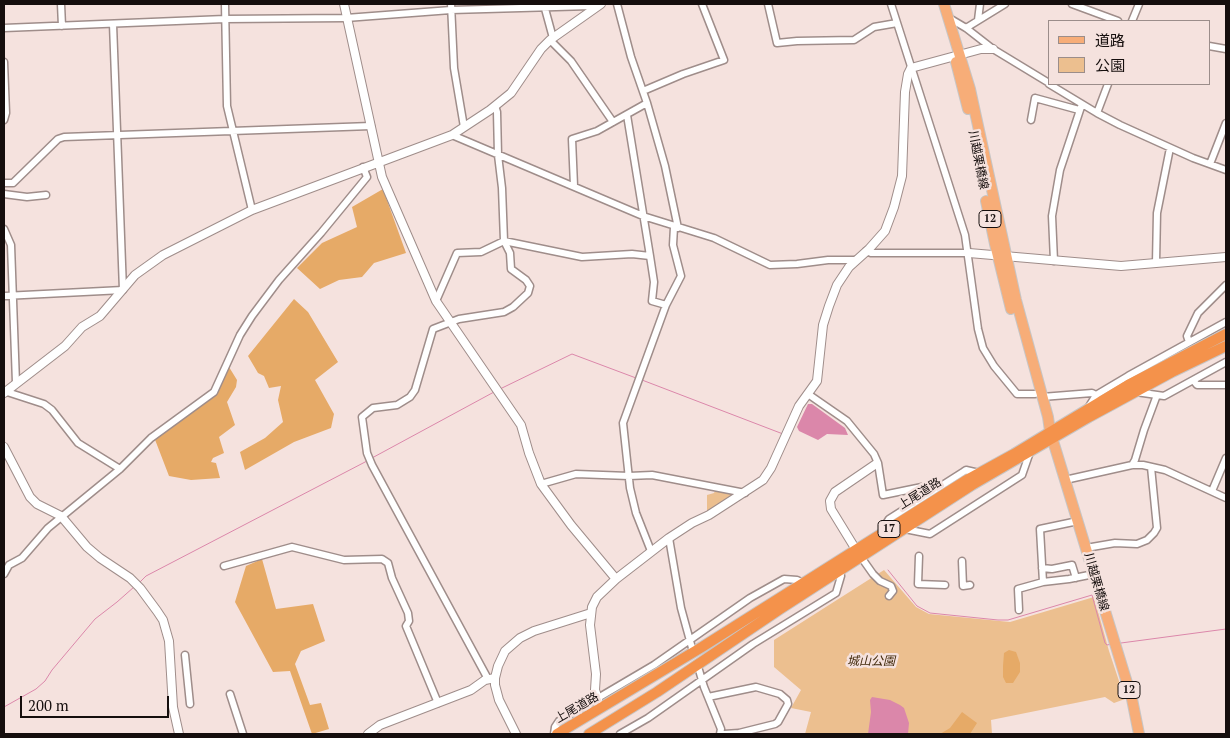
<!DOCTYPE html>
<html>
<head>
<meta charset="utf-8">
<style>
  body { margin:0 }
  #map { position:relative; width:1230px; height:738px; overflow:hidden; background:#f5e2de; font-family:"PT Serif","Noto Sans JP",serif }
  canvas { display:block }
  .frame { position:absolute; inset:0; border:5px solid #150e0d; pointer-events:none }
  .legend { position:absolute; left:1048px; top:20px; width:162px; height:65px; box-sizing:border-box; background:#f5e2de; border:1px solid #9b8d8a; margin:0; padding:6px 9px; list-style:none; font-size:15px; color:#150e0d }
  .legend li { display:flex; align-items:center; gap:10px; height:25px }
  .legend b { width:25px; border:1px solid #9b8d8a }
  .scale { position:absolute; left:20px; top:696px; width:149px; height:22px; box-sizing:border-box; border:2px solid #150e0d; border-top:0; padding-left:6px; font-size:15px; line-height:18px; white-space:nowrap; color:#150e0d; -webkit-text-stroke:4px #f5e2de; paint-order:stroke }
</style>
</head>
<body>
<div id="map">
<canvas width="1230" height="738"></canvas>
<div class="frame"></div>
<ul class="legend">
<li><b style="height:6px;background:#f7ad78"></b>道路</li>
<li><b style="height:14px;background:#ecbf8f"></b>公園</li>
</ul>
<div class="scale">200 m</div>
</div>
<script>
const c = document.querySelector('canvas').getContext('2d');
c.lineJoin = 'round';
function paint(path, color) { c.fillStyle = color; c.fill(path, 'evenodd'); }
const toPath = rows => new Path2D(rows.map(r => 'M' + r).join(''));
function trace(path, color, width, dash) { c.strokeStyle = color; c.lineWidth = width; c.lineCap = dash ? 'butt' : 'round'; c.setLineDash(dash || []); c.stroke(path); }
function drawText(font, color, halo, rows, align = 'center') {
  c.font = font + ' "PT Serif","Noto Sans JP",serif'; c.lineWidth = 5; c.setLineDash([]); c.textBaseline = 'middle'; c.strokeStyle = halo; c.fillStyle = color; for (const [text, x, y, turn = 0] of rows) {
    c.save(); c.translate(x, y); c.rotate((+turn || 0) * Math.PI / 180); c.textAlign = isNaN(turn) ? turn : align; if (halo) c.strokeText(text, 0, 0); c.fillText(text, 0, 0); c.restore();
  }
}
paint(toPath([
  [715,491,736,494,707,513,707,495,714,493],
  [884,570,916,607,929,614,1010,622,1094,597,1109,651,1125,699,1114,703,1105,697,991,720,992,734,805,734,811,712,791,708,801,690,774,667,774,640]
]), '#ecbf8f');
paint(toPath([
  [383,189,406,253,374,263,362,277,339,280,320,289,297,268,322,243,357,227,352,207],
  [294,299,308,312,338,362,315,380,334,414,331,428,294,442,245,470,240,452,265,438,283,422,278,400,281,386,269,388,264,376,258,373,248,356],
  [229,367,237,380,236,387,227,402,235,425,219,437,224,453,213,458,211,462,216,463,220,478,191,480,169,476,154,437,215,396],
  [262,559,276,609,313,604,325,641,301,651,295,664,310,705,321,703,329,729,312,734,290,671,273,672,235,602,246,566],
  [1009,650,1016,652,1020,663,1020,672,1013,683,1006,683,1003,677,1003,666,1004,653],
  [962,712,977,723,970,734,940,734,950,728]
]), '#e6aa67');
paint(toPath([
  [808,404,812,404,845,428,848,435,827,434,818,440,799,431,797,427],
  [872,697,890,700,900,705,904,708,909,723,908,734,868,734,871,712,870,700]
]), '#db87aa');
trace(toPath([
  [642,380,783,434],
  [500,389,572,354,636,378],
  [372,458,494,392],
  [888,570,917,606,930,613,998,620,1008,620,1092,595,1105,643,1107,645,1112,644],
  [139,583,146,576,367,461],
  [1121,643,1226,629],
  [4,707,36,689,45,681,52,670,95,619,117,602,134,587]
]), '#db87aa', 1);
const minor = toPath([
  [61,4,62,26],
  [225,4,227,106,252,210],
  [451,4,454,68,464,127],
  [617,4,631,57,647,103,665,166,678,228],
  [768,4,777,43,797,41,854,40,874,27,897,23],
  [891,4,965,235,978,329,983,348,994,366,1017,394,1035,394],
  [1072,4,1118,21],
  [544,5,553,38],
  [949,18,966,28,993,49,1049,83],
  [978,20,980,4],
  [1132,21,1139,4],
  [4,28,225,19,346,18,451,10,591,6,594,8],
  [966,28,1005,4],
  [550,40,571,61,613,122],
  [1209,46,1226,49],
  [4,62,6,113,4,120],
  [1049,84,1097,113,1120,125,1193,158,1226,170],
  [643,91,683,74,724,60,702,4],
  [1097,113,1108,84],
  [627,115,650,256,654,282,652,301,666,305],
  [1031,120,1035,98,1079,110],
  [452,135,643,216,714,238,770,265,797,264,828,260,856,260],
  [1210,164,1226,123],
  [4,183,13,183,58,139,64,137,371,126],
  [574,186,572,139,597,131,647,103],
  [4,194,27,197,46,195],
  [4,229,11,245,16,383],
  [866,251,871,253,969,253],
  [1054,261,1052,216,1060,170,1082,104],
  [1156,263,1157,213,1170,148],
  [4,296,123,290,113,24],
  [436,301,457,253,481,252,504,241,582,257,632,254,650,256],
  [1189,342,1187,336,1198,313,1226,285],
  [1193,380,1197,385,1226,385],
  [4,391,44,404,52,410,78,443,120,469],
  [1136,392,1157,395],
  [808,394,847,421,874,454,878,463,883,495,922,487,925,488,930,493],
  [1042,397,1092,393,1096,395],
  [1088,408,1096,395,1128,376,1226,322],
  [1132,465,1135,460,1144,430,1157,395,1164,396,1226,362],
  [1065,480,1132,465,1143,465,1165,470,1226,498],
  [541,484,576,474,629,476,652,475,745,493],
  [1212,491,1226,458],
  [905,529,930,534,1022,475,1030,452],
  [885,532,884,527,889,519,963,472,966,470,979,473],
  [669,538,681,608,692,648],
  [1086,548,1115,543,1137,544,1147,540,1154,533,1157,528,1151,467],
  [651,551,636,513,630,488,623,423,666,305,681,276,673,245,674,227],
  [919,556,918,584,945,585],
  [861,557,873,574,880,581,891,586,893,591,889,596],
  [962,561,963,586,970,585],
  [224,566,292,547,344,560,382,559,388,563,392,578,408,613,409,621,406,626,438,703],
  [1042,568,1052,569,1072,565,1076,578],
  [4,574,9,565,22,558,48,528,120,469,151,438,214,392,240,335,252,316,279,280,321,233,367,177,363,167],
  [1043,582,1040,529,1078,521],
  [1019,610,1018,589,1043,582,1069,579,1094,574],
  [185,655,190,704],
  [699,670,704,687,721,729,720,734],
  [488,679,372,465,367,453,362,417,373,408,397,405,410,397,415,390,433,329,459,319,504,312,513,307,528,293,530,286,526,280,511,269,510,253,504,241,502,188,498,155,497,112,495,106],
  [230,694,243,734],
  [708,697,756,687,780,694,787,700,788,704,778,722,775,724,739,733,724,734,721,733],
  [554,734,555,727,559,721,654,665,750,598,784,579,797,580,803,583],
  [620,734,648,718,753,644,836,593,841,576,840,571]
]);
const tertiary = toPath([
  [344,4,382,177,436,301,521,425,529,453,541,484,571,525,616,579],
  [969,253,1121,266,1226,257],
  [4,393,65,346,82,327,100,316,135,275,163,255,252,210,452,135,490,110,511,93,541,49,550,40,601,4],
  [4,447,30,497,37,504,61,516,87,547,100,558,130,578,140,588,157,611,163,620,169,641,173,707,179,734],
  [858,553,831,509,830,501,835,492,876,464],
  [598,699,595,690,596,674,590,625,592,607,597,597,616,579,669,538,692,523,709,515,763,480,771,468,799,406,817,381,823,325,829,306,837,285,849,267,869,249,885,231,894,207,902,176,905,92,908,74,911,68,981,49,993,49],
  [368,734,380,725,471,690,485,680,495,678],
  [516,734,499,700,495,685,495,678,498,666,505,651,520,638,534,631,591,613]
]);
const primary = toPath([
  [944,4,970,89,1016,300,1048,417,1050,431,1132,699,1139,734],
  [956,62,968,109],
  [986,201,995,244,1011,309]
]);
const trunk = toPath([
  [557,734,702,647,965,481,1014,454,1128,385,1226,334],
  [589,734,657,692,780,609,972,485,1089,417,1172,372,1226,346]
]);
trace(minor, '#9f8d8a', 9);
trace(tertiary, '#9f8d8a', 10);
trace(primary, '#c7c5c5', 12);
trace(trunk, '#c7c5c5', 12);
trace(minor, '#fff', 6);
trace(tertiary, '#fff', 8);
trace(primary, '#f7ad78', 10);
trace(trunk, '#f4924b', 10);
for (const [x, y, w] of [
  [990,219,22],
  [889,529,22],
  [1129,690,22]
]) { const box = new Path2D(); box.roundRect(x - w / 2, y - 8.5, w, 17, 4); c.fillStyle = '#f5e2de'; c.fill(box); trace(box, '#150e0d', 1); }
drawText('bold 11px', '#150e0d', null, [
  ["12",990,219],
  ["17",889,529],
  ["12",1129,690]
]);
drawText('12px', '#150e0d', '#f5e2de', [
  ["川越栗橋線",978,160,79],
  ["上尾道路",920,494,-32],
  ["川越栗橋線",1096,582,74],
  ["上尾道路",577,708,-30]
]);
drawText('italic 12px', '#3f2709', '#f5e2de', [
  ["城山公園",871,662]
]);
</script>
</body>
</html>
